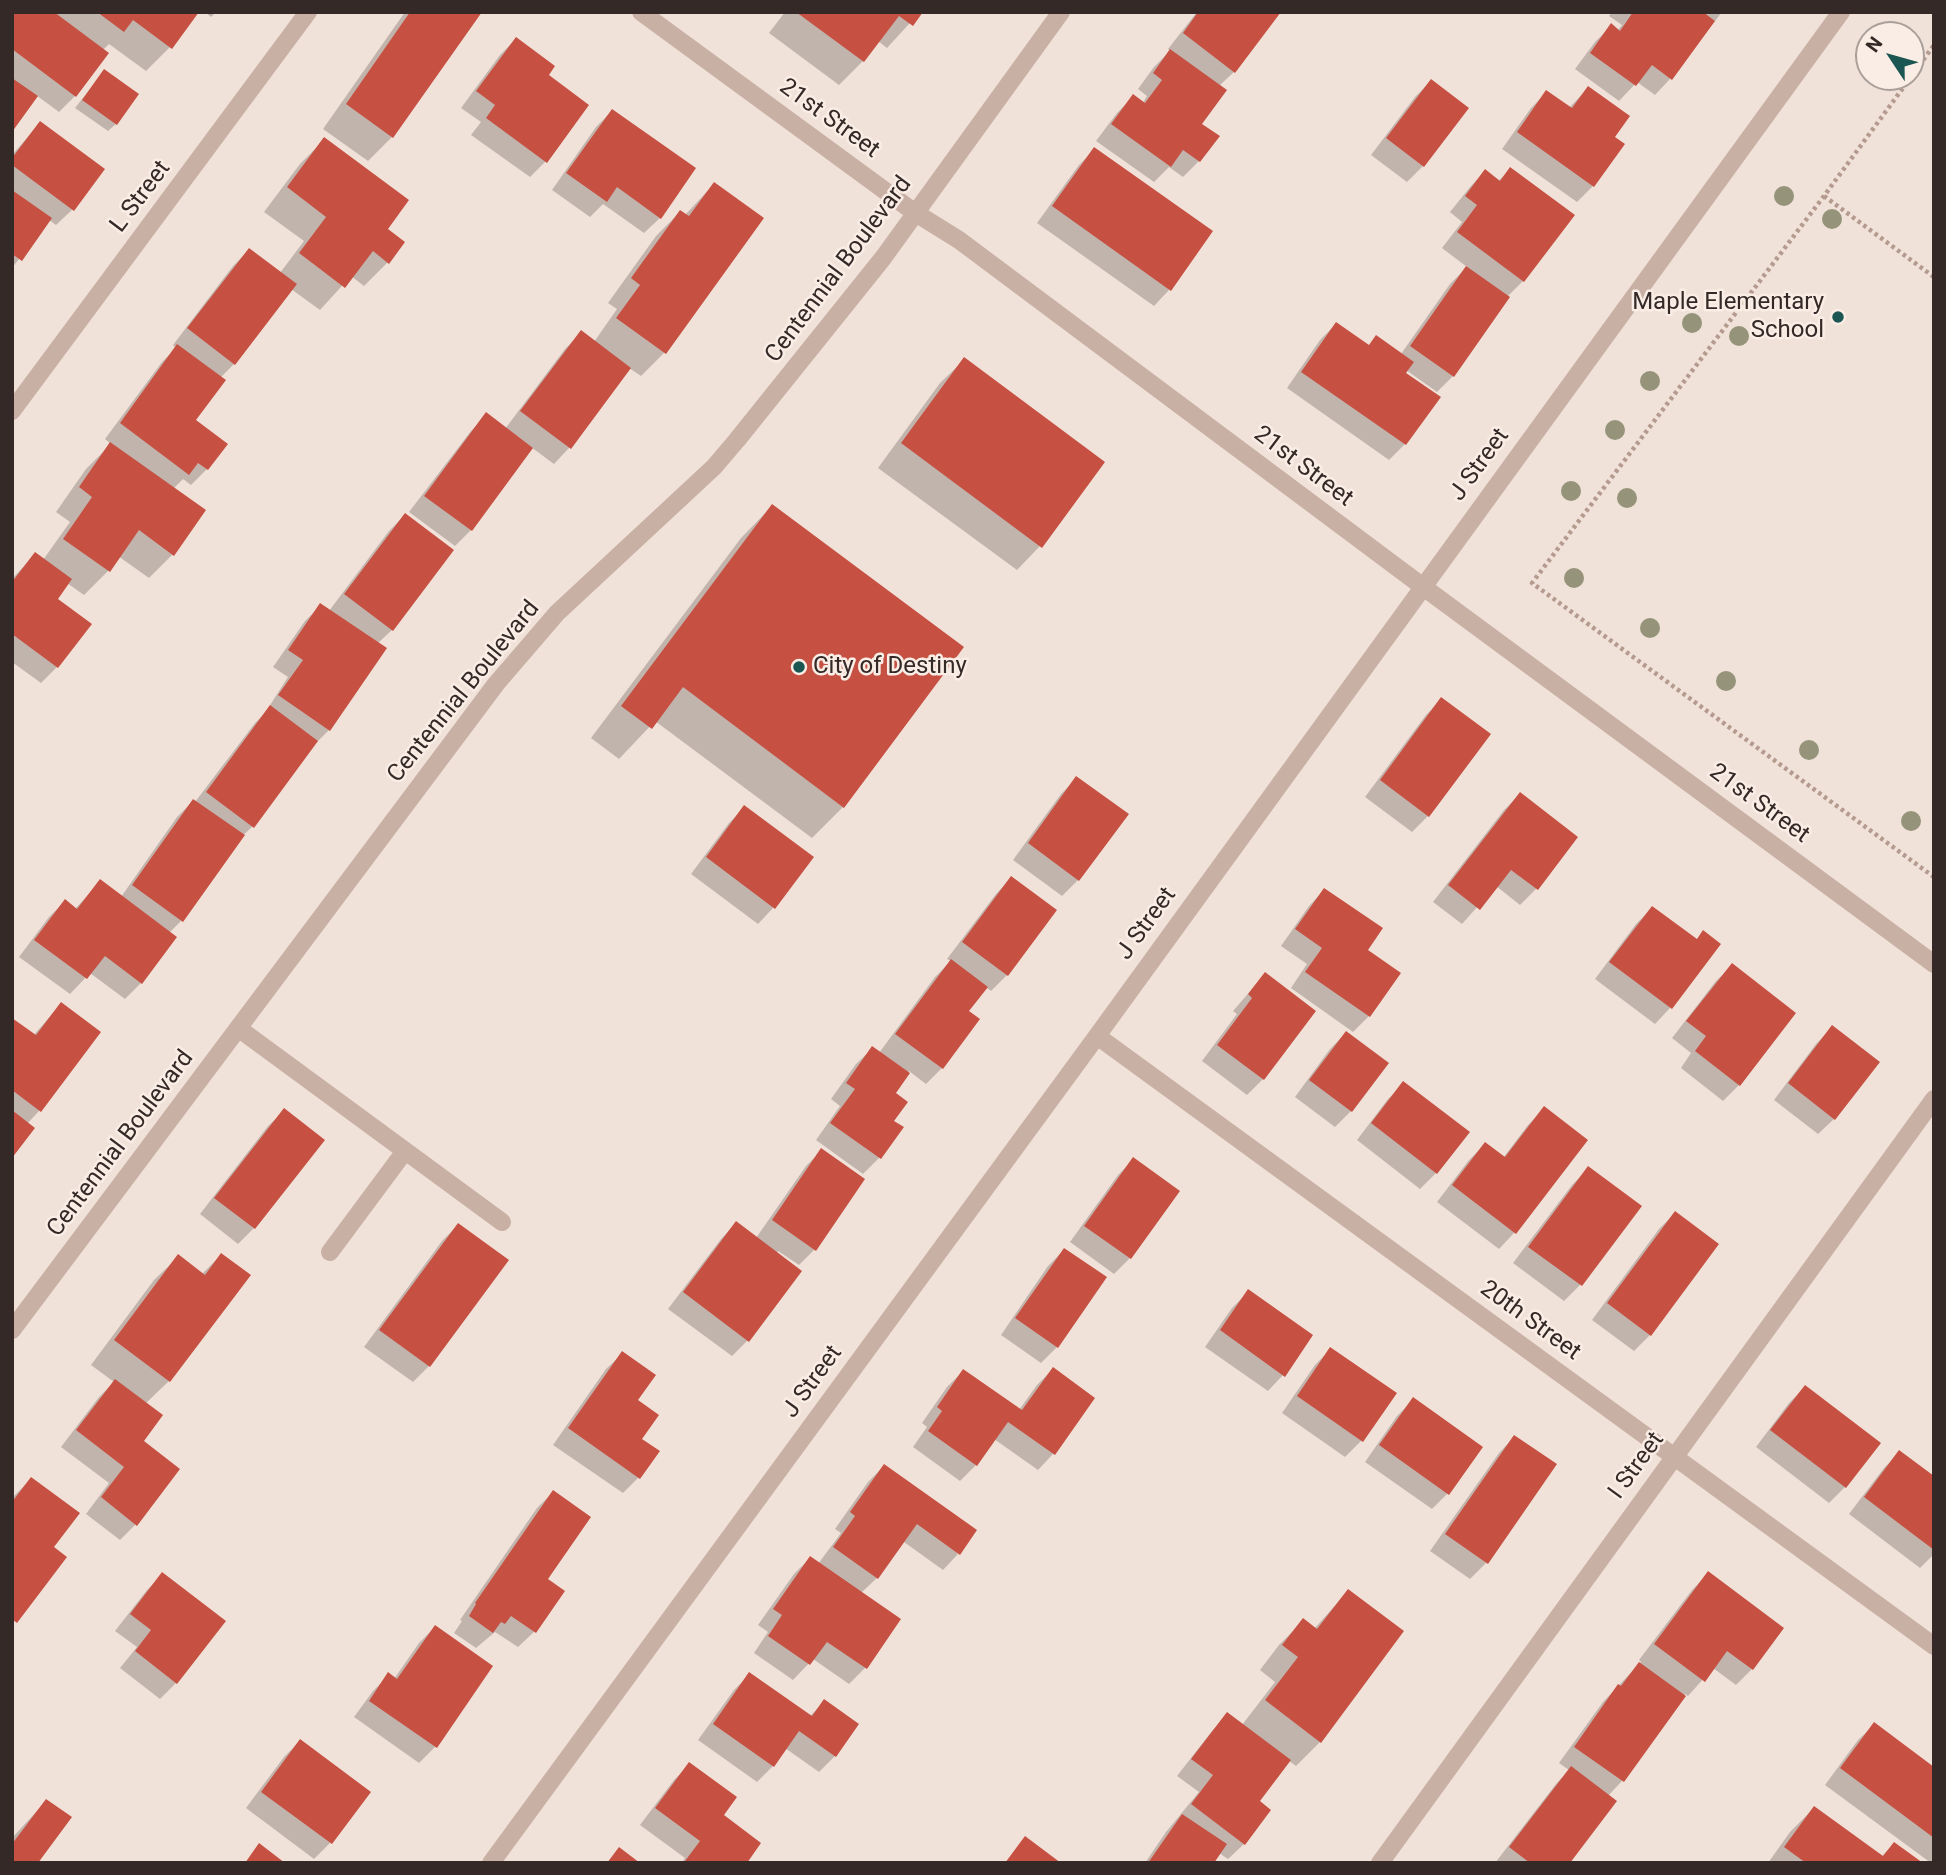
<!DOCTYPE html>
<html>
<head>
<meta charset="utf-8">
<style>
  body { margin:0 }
  #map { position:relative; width:1946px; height:1875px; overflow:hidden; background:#f1e2d9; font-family:Roboto,sans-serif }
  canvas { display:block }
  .frame { position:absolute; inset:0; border:14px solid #342926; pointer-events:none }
  .north { position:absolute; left:1855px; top:21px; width:70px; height:70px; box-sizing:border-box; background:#f9ede5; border:2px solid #aa9f99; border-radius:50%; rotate:306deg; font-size:19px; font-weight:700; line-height:28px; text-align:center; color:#342926 }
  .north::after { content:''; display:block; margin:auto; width:24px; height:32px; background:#1c5652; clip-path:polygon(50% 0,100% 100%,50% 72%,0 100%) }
</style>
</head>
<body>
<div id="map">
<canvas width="1946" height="1875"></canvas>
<div class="frame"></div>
<div class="north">N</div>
</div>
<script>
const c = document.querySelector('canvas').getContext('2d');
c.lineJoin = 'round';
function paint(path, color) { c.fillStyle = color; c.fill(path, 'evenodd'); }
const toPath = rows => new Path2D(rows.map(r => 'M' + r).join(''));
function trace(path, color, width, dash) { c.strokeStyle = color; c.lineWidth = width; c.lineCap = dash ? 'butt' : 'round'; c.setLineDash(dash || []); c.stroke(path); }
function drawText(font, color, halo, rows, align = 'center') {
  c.font = font + ' Roboto,sans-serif'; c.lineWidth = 5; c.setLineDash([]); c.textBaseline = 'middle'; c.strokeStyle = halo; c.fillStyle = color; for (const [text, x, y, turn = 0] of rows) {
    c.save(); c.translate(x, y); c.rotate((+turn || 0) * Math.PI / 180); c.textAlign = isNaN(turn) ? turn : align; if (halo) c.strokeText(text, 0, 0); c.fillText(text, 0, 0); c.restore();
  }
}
paint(toPath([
  [13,12,197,12,170,47,146,71,109,44,103,50,75,96,59,112,36,95,12,129],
  [205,12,216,12,211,17],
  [405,12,480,12,392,137,368,161,323,129],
  [785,12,920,12,887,48,878,41,863,61,839,85,769,33],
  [1197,12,1279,12,1234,72,1219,86,1200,125,1199,161,1183,177,1169,167,1154,182,1096,141,1117,113,1133,97,1142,104,1147,96,1138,89,1154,67,1170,51,1168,49],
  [1612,12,1722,12,1670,79,1655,95,1637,82,1619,101,1575,69,1595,42,1611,26,1617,31,1622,25,1609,16],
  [516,39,546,75,545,162,530,177,471,135,481,122,461,108,500,55],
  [104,71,116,124,108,131,75,108],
  [1431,81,1466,108,1423,166,1407,182,1371,155,1415,97],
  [1588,88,1613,137,1622,144,1593,186,1577,202,1502,149,1531,108,1547,92,1569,108],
  [612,111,660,218,644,233,603,204,590,217,552,190,596,127],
  [40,123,72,210,56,225,49,220,12,268,12,155],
  [324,140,386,230,388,262,364,286,351,276,320,310,291,289,234,364,220,378,193,420,207,469,191,485,183,479,173,489,173,554,149,578,118,556,108,571,84,595,67,583,55,599,57,667,41,683,12,662,12,579,35,554,43,560,70,522,56,512,86,469,111,444,105,439,162,362,176,348,173,345,233,266,249,250,280,273,304,241,264,212,300,164],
  [1095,149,1169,290,1154,306,1037,223,1079,165],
  [1511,169,1572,215,1523,281,1507,297,1453,376,1437,392,1406,370,1405,444,1389,460,1287,388,1320,340,1336,324,1367,347,1377,337,1401,354,1450,284,1467,267,1442,248,1462,222,1450,212,1470,187,1485,171,1498,181],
  [714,184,665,352,641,376,629,368,569,448,554,464,531,447,471,530,455,546,409,512,471,431,487,415,505,429,565,349,581,333,594,342,617,309,608,303,656,236,680,212,685,215],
  [964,360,1040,546,1017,570,878,468,940,383],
  [772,506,843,807,812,838,655,721,619,759,591,738,741,538],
  [405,515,392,630,377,644,329,730,312,747,252,827,239,839,181,921,169,933,141,983,125,999,90,973,70,994,19,957,49,917,65,901,75,909,100,882,121,897,177,817,193,801,195,802,255,723,265,713,288,677,273,667,305,621,321,605,329,611,389,531],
  [1442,699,1489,734,1428,816,1412,832,1365,797,1426,715],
  [1076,779,1078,880,1062,896,1013,860,1061,794],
  [1520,794,1576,837,1536,889,1520,905,1496,886,1462,924,1433,902,1504,810],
  [745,807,773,908,758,924,691,874,729,823],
  [1011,878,1055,910,1007,975,991,991,986,987,967,1012,942,1068,926,1084,909,1071,893,1093,892,1121,901,1128,879,1158,863,1174,816,1140,840,1106,831,1099,856,1064,872,1049,879,1053,935,977,951,961,947,959,996,894],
  [1324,890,1365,950,1369,1016,1353,1032,1291,988,1307,964,1281,946,1309,906],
  [1652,908,1695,941,1704,932,1719,944,1670,1008,1655,1024,1595,979,1636,924],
  [1732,966,1739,1085,1723,1101,1681,1068,1691,1053,1672,1038,1716,981],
  [1265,974,1263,1079,1247,1095,1202,1061,1237,1014,1233,1011],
  [61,1004,99,1032,39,1111,27,1124,12,1155,12,1020,33,1036],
  [1832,1028,1834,1119,1818,1134,1774,1100,1816,1044],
  [1346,1033,1351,1111,1335,1127,1295,1097,1330,1049],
  [1404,1084,1467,1132,1436,1173,1420,1189,1357,1140,1388,1099],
  [1544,1109,1585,1140,1514,1233,1499,1249,1437,1202,1469,1160,1485,1144,1503,1158,1528,1125],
  [284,1111,254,1228,238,1244,200,1214,268,1126],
  [821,1151,815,1249,799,1265,778,1251,748,1340,732,1356,668,1309,721,1239,736,1223,756,1238,806,1166],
  [1134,1159,1130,1258,1114,1274,1070,1242,1118,1175],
  [1588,1169,1639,1207,1580,1285,1564,1301,1513,1263,1572,1185],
  [1675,1213,1650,1335,1634,1351,1592,1320,1659,1229],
  [458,1225,429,1366,413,1382,364,1347,442,1241],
  [1064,1250,1057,1347,1041,1363,1001,1335,1048,1266],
  [221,1255,169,1381,145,1404,136,1524,120,1540,86,1514,109,1483,61,1447,99,1397,114,1382,91,1365,154,1280,178,1257,202,1274],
  [1248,1292,1283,1375,1268,1391,1205,1347,1232,1308],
  [1331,1349,1395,1394,1361,1441,1345,1457,1282,1413,1315,1365],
  [622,1354,636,1401,640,1440,639,1477,623,1493,553,1445,606,1369],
  [1053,1369,1093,1398,1053,1454,1038,1470,994,1439,976,1465,960,1481,913,1447,927,1427,922,1423,947,1387,963,1371,1019,1410,1037,1385],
  [1805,1387,1845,1487,1829,1503,1756,1447,1789,1403],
  [1413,1400,1448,1493,1432,1509,1365,1462,1397,1416],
  [1514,1437,1555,1465,1486,1563,1470,1579,1430,1551,1499,1453],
  [1900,1452,1934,1478,1934,1554,1920,1568,1849,1514,1884,1468],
  [884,1466,958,1554,943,1570,904,1542,877,1578,861,1593,899,1620,865,1668,849,1684,813,1659,793,1680,754,1653,768,1632,758,1625,794,1574,810,1558,818,1564,841,1533,835,1529,868,1482],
  [31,1479,52,1548,12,1626,12,1498],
  [553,1492,545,1579,534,1632,518,1647,495,1632,476,1648,454,1633,462,1621,460,1620,537,1508],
  [163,1574,176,1683,160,1699,120,1668,137,1647,115,1631,147,1590],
  [1708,1574,1752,1669,1736,1685,1713,1668,1688,1696,1685,1694,1622,1781,1608,1796,1568,1863,1495,1863,1556,1784,1569,1770,1559,1763,1603,1702,1641,1662,1639,1660,1692,1590],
  [1348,1591,1320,1742,1296,1766,1288,1760,1257,1801,1244,1844,1228,1859,1219,1853,1212,1863,1145,1863,1166,1832,1199,1792,1177,1776,1212,1731,1228,1715,1242,1725,1275,1682,1260,1670,1279,1645,1303,1621,1314,1629],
  [435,1627,491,1666,435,1747,419,1763,354,1717,373,1691,389,1675,394,1679,419,1643],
  [750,1674,810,1716,824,1702,835,1756,819,1772,785,1748,773,1766,757,1782,698,1740,734,1690],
  [1874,1725,1934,1768,1934,1863,1931,1863,1825,1785,1858,1740],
  [300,1741,368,1792,330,1843,314,1859,246,1808,284,1757],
  [690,1764,722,1816,744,1863,682,1863,685,1858,640,1825,674,1780],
  [46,1801,12,1863,12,1838],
  [1814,1808,1881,1857,1894,1844,1920,1863,1768,1863,1790,1832]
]), '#0003');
paint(toPath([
  [16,12,54,12,109,53,76,97,12,49,12,17],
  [97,12,199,12,172,49,133,20,124,32],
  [410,12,482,12,393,138,346,104],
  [796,12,923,12,913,26,899,16,864,62],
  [1198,12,1281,12,1235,73,1183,33],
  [1633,12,1703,12,1715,21,1672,80,1652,65,1636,86,1590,53,1611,23,1620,31],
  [516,37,555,66,549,75,589,105,547,163,486,118,495,105,476,91],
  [1170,49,1227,90,1202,124,1220,136,1200,162,1183,150,1171,167,1111,124,1133,94,1145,103,1162,80,1153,73],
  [104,69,139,94,117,125,82,100],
  [12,78,38,96,12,132],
  [1431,79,1469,108,1424,167,1386,138],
  [1588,86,1630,116,1615,137,1625,144,1594,187,1517,132,1546,90,1572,108],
  [612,109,696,168,661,219,617,187,607,202,566,173],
  [40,121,105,169,74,211,12,165,12,158],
  [324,137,409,200,388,229,405,242,389,264,373,251,345,288,299,253,326,217,287,187],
  [1094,147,1213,231,1171,291,1052,206],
  [1510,167,1575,215,1524,282,1457,232,1477,205,1465,196,1485,169,1500,181],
  [714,182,764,218,666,354,616,318,640,285,631,278,680,210,689,216],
  [12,190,52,218,22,261,12,254],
  [249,248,297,284,235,365,187,328],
  [1466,266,1510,297,1454,377,1410,346],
  [1336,322,1369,345,1376,335,1414,362,1406,373,1441,397,1406,445,1301,372],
  [581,330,631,368,571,449,520,411],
  [177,344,226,380,196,420,228,444,208,470,198,463,189,475,120,423],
  [964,357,1105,462,1042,548,901,443],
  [486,412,533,448,472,531,424,496],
  [110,442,206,510,174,556,139,530,110,572,63,539,92,497,79,487],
  [772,504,964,647,844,808,683,687,652,729,621,706],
  [405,513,454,550,393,631,344,594],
  [35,552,72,579,58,599,92,624,58,668,12,634,12,582],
  [320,603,387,648,330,731,278,695,303,660,288,650],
  [1441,697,1491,734,1429,817,1380,780],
  [270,705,318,741,254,828,206,792],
  [1076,776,1129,814,1079,881,1028,843],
  [1520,792,1578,837,1538,890,1511,870,1480,910,1448,885],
  [193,799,245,835,183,922,132,885],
  [744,805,814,857,775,909,706,857],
  [1011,876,1057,910,1008,976,962,942],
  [100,879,177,937,142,984,105,956,87,979,34,940,65,899,77,909],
  [1324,888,1383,928,1368,950,1401,973,1370,1017,1305,972,1322,948,1295,929],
  [1652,906,1697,939,1703,930,1721,944,1672,1009,1609,962],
  [951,959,988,987,969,1011,980,1019,943,1069,895,1034],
  [1732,963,1796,1013,1740,1086,1695,1051,1706,1036,1686,1021],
  [1265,972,1316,1011,1264,1080,1217,1045,1252,998,1248,994],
  [61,1002,101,1032,41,1112,12,1090,12,1018,36,1035],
  [1832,1025,1880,1062,1835,1120,1788,1083],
  [1346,1031,1389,1063,1352,1112,1309,1080],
  [872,1046,910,1073,896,1093,908,1102,894,1121,904,1127,881,1159,830,1123,855,1089,846,1083],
  [1403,1081,1470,1132,1437,1174,1371,1123],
  [1544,1106,1588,1140,1516,1234,1452,1185,1485,1142,1505,1157],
  [284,1108,325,1140,255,1229,214,1198],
  [12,1110,35,1128,12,1158],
  [821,1148,865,1179,816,1251,772,1220],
  [1133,1157,1180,1191,1131,1259,1084,1226],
  [1588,1166,1642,1206,1582,1286,1528,1247],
  [1675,1211,1719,1244,1651,1336,1607,1303],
  [736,1221,802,1271,749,1342,683,1292],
  [458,1223,509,1260,430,1367,379,1330],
  [1064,1248,1107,1277,1058,1348,1015,1318],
  [221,1253,251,1275,170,1382,114,1340,178,1254,205,1275],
  [1248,1289,1313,1335,1285,1377,1220,1330],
  [1330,1347,1397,1393,1363,1442,1297,1396],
  [622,1351,656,1375,638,1400,659,1415,642,1439,660,1451,640,1479,568,1428],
  [1053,1367,1095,1398,1055,1455,1008,1422,977,1466,928,1431,942,1411,937,1407,963,1369,1022,1410],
  [115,1379,163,1415,144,1441,180,1469,137,1526,101,1497,124,1467,76,1430],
  [1805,1385,1881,1443,1846,1488,1770,1430],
  [1413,1397,1483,1447,1449,1495,1379,1445],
  [1514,1435,1557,1464,1488,1564,1445,1534],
  [1899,1450,1934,1476,1934,1550,1864,1497],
  [884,1464,977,1530,960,1555,917,1524,878,1579,833,1547,855,1516,850,1512],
  [31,1477,80,1513,54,1547,67,1557,17,1623,12,1619,12,1502],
  [553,1490,591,1517,548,1579,565,1591,536,1633,511,1616,505,1624,501,1622,493,1633,469,1616,476,1604,475,1603],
  [810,1556,901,1619,867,1669,827,1642,810,1665,768,1636,782,1615,773,1609],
  [1708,1571,1784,1628,1753,1670,1727,1651,1705,1682,1654,1644],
  [162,1572,226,1621,177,1684,135,1651,151,1630,130,1614],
  [1348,1589,1404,1631,1321,1743,1265,1700,1298,1657,1282,1645,1303,1618,1317,1629],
  [435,1625,493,1666,437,1748,369,1701,388,1672,397,1679],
  [1639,1662,1686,1696,1624,1782,1574,1747,1618,1684,1621,1686],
  [749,1672,812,1716,824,1699,859,1724,836,1757,799,1731,774,1767,713,1724],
  [1227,1712,1291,1760,1260,1801,1271,1810,1245,1845,1191,1804,1213,1775,1191,1759],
  [1874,1722,1934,1767,1934,1838,1840,1768],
  [300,1739,371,1792,332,1844,261,1792],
  [689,1762,737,1797,724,1815,761,1843,747,1863,688,1863,685,1861,700,1841,655,1808],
  [1571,1766,1617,1801,1570,1863,1530,1863,1509,1847],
  [46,1799,72,1817,38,1863,12,1863,12,1844],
  [1814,1806,1883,1856,1894,1842,1923,1863,1806,1863,1784,1847],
  [1182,1814,1227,1844,1214,1863,1148,1863],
  [1025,1836,1061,1863,1005,1863],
  [259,1843,285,1863,245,1863],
  [619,1847,640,1863,607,1863]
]), '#c65042');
trace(toPath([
  [1911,77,1824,196,1532,583,1934,877],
  [1911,77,1934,45],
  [1824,196,1934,277]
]), '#b59a8f', 4.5, [3.5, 3.5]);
trace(toPath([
  [641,12,914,212,959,240,1422,586,1934,964],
  [12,411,308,12],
  [238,1028,502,1222],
  [1097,1036,1934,1646],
  [330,1252,405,1151],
  [12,1330,496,684,557,613,714,467,737,440,883,258,1061,12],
  [491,1863,1097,1036,1841,12],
  [1380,1863,1934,1099]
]), '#c9b0a5', 18);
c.fillStyle = '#959379';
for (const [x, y] of [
  [1784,196],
  [1832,219],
  [1692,323],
  [1739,336],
  [1650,381],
  [1615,430],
  [1571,491],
  [1627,498],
  [1574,578],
  [1650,628],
  [1726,681],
  [1809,750],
  [1911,821]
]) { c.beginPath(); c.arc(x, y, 10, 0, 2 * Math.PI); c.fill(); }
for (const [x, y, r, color] of [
  [1838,317,7,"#1c5652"],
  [799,667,7,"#1c5652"]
]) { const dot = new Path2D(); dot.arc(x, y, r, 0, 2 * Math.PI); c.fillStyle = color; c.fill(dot); trace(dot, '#f9ede5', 2.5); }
drawText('24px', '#342926', '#f9ede5', [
  ["21st Street",829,119,36],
  ["L Street",141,197,-53],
  ["Centennial Boulevard",839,270,-53],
  ["J Street",1480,465,-54],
  ["21st Street",1303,467,37],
  ["Centennial Boulevard",464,692,-51],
  ["21st Street",1759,804,36],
  ["J Street",1147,924,-54],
  ["Centennial Boulevard",121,1144,-53],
  ["20th Street",1530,1321,36],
  ["J Street",813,1382,-54],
  ["I Street",1637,1466,-54]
]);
drawText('24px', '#342926', '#f9ede5', [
  ["Maple Elementary",1824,303],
  ["School",1824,331],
  ["City of Destiny",813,667,"left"]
], 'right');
</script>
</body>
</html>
